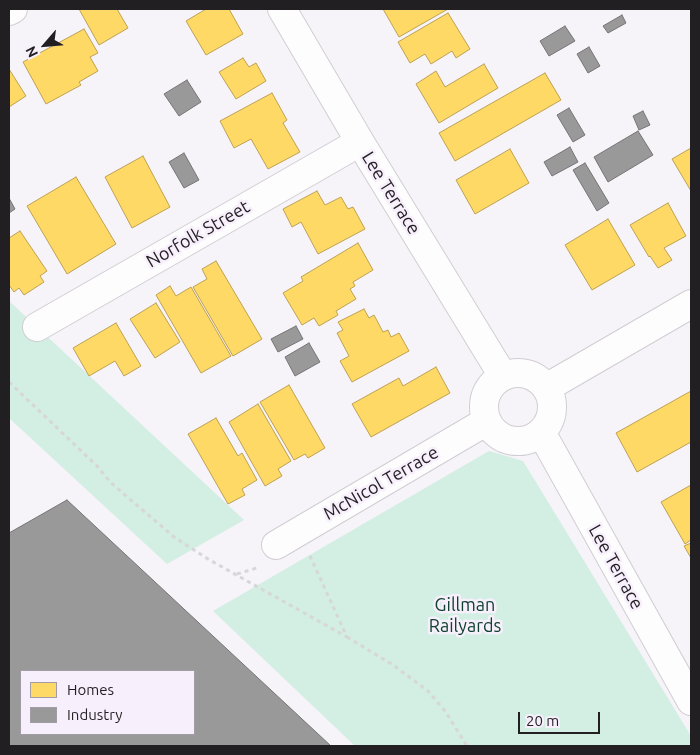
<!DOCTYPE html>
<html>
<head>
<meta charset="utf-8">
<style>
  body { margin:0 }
  #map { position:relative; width:700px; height:755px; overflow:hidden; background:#f6f3f9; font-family:Ubuntu,sans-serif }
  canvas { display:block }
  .frame { position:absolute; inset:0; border:10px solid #221f23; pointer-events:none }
  .legend { position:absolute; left:20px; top:670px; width:175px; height:65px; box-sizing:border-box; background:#f7f0fc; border:1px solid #a29ca5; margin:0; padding:6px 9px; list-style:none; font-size:15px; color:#221f23 }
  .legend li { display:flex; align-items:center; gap:10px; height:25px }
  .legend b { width:25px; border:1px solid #a29ca5 }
  .north { position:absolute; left:20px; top:20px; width:50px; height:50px; -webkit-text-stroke:4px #f7f0fc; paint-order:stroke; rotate:243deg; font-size:14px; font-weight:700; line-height:20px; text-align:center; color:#221f23 }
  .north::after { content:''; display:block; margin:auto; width:18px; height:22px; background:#221f23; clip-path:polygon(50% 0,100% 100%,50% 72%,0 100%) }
  .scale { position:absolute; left:518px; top:712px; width:82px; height:22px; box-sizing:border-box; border:2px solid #221f23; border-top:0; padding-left:6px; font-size:15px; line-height:18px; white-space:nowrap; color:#221f23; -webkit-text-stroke:4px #f7f0fc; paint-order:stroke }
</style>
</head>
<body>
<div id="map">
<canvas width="700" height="755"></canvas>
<div class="frame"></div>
<ul class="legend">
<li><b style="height:14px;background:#ffd966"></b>Homes</li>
<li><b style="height:14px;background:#999"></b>Industry</li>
</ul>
<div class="north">N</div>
<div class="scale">20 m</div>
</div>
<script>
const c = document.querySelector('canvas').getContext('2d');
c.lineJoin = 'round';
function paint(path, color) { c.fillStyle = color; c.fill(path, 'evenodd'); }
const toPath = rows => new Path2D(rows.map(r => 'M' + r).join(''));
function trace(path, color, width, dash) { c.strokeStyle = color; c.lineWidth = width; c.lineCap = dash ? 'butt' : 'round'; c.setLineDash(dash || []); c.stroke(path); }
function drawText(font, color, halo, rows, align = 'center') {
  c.font = font + ' Ubuntu,sans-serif'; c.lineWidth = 5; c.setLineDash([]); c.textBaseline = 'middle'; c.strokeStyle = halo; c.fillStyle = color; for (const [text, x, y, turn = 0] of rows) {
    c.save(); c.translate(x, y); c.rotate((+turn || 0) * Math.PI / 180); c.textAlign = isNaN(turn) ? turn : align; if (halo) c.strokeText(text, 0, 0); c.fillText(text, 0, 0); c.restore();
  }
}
paint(toPath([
  [9,301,37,327,244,520,167,564,9,418],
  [489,451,523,461,691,736,691,746,355,746,213,611]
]), '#d3eee3');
const homes = toPath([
  [79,9,117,9,128,28,99,45,79,9],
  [206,9,229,9,243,34,206,55,186,21,206,9],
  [383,9,448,9,399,37,383,9],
  [448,13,470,49,456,58,452,51,431,64,425,54,410,63,398,42,448,13],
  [84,29,98,53,90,57,98,71,79,82,81,85,46,104,23,62,84,29],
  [243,58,249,67,256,63,266,81,236,99,219,72,243,58],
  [484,64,498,88,439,123,416,84,436,71,445,87,484,64],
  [9,69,26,96,9,107,9,69],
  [545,73,561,100,455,161,439,133,545,73],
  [272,93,287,120,283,123,300,152,268,169,251,139,234,148,220,121,272,93],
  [691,148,691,191,672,159,691,148],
  [510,149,529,183,475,214,456,180,510,149],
  [143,156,170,207,132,228,105,177,143,156],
  [76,177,116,244,67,274,27,206,76,177],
  [317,191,325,205,341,197,348,209,353,207,365,229,318,254,301,222,292,227,283,209,317,191],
  [668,203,686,236,664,248,672,260,658,268,650,256,649,257,630,225,668,203],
  [608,219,635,265,592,290,565,245,608,219],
  [20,231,47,271,40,276,44,282,24,295,19,288,14,292,9,285,9,238,20,231],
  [358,243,373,270,353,282,355,286,350,289,356,299,336,311,338,315,319,326,314,318,302,325,283,293,303,281,301,277,358,243],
  [216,261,262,339,233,356,193,287,207,279,202,269,216,261],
  [170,286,176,296,191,287,231,356,201,373,156,295,170,286],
  [156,303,180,342,155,358,130,319,156,303],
  [364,309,369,318,374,315,383,332,388,330,391,337,399,333,409,351,352,382,340,361,349,356,337,333,343,330,338,322,364,309],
  [116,323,141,366,124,376,115,361,89,376,73,348,116,323],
  [436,367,450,393,371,437,352,404,399,378,403,386,436,367],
  [289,385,325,448,308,458,305,454,294,460,260,402,289,385],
  [691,391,691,442,637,472,616,433,691,391],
  [258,404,291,461,278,469,282,476,265,486,229,422,258,404],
  [216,418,238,456,242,453,257,480,242,489,245,495,228,504,188,434,216,418],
  [691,485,691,540,685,544,661,502,691,485],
  [691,543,691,558,684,546,691,543]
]);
paint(homes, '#ffd966');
trace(homes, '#bda152', 1);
const industry = toPath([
  [622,15,626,23,608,33,603,26,622,15],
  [565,26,575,41,549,56,540,41,565,26],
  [589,47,600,66,588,73,577,54,589,47],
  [187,80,201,102,179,116,164,94,187,80],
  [569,108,585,135,573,142,557,115,569,108],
  [643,111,650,125,639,130,633,116,643,111],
  [638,131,653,155,608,182,594,157,638,131],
  [570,147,578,162,552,176,544,162,570,147],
  [184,153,199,180,184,188,169,162,184,153],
  [585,163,609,203,597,211,573,170,585,163],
  [9,198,15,209,9,213,9,198],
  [296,326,303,339,278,352,271,339,296,326],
  [309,343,320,362,295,376,285,357,309,343],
  [67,500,331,746,9,746,9,533,67,500],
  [21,671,194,671,194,734,21,734,21,671]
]);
paint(industry, '#999');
trace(industry, '#757476', 1);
const minor = toPath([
  [282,9,360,142,503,376],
  [9,11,13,9],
  [37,327,360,142],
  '484 407a34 34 0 1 1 68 0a34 34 0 1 1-68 0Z',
  [546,388,691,304],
  [541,432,691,701],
  [276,545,487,421]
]);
trace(minor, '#d1ced3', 30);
trace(toPath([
  [9,382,97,466,110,482,174,537,208,559,347,637,310,556],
  [237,574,260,567],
  [347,637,393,665,428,691,445,711,467,746]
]), '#d7d6d8', 3, [4, 4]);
trace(minor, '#fefdfe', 28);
drawText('18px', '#221f23', '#f7f0fc', [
  ["Lee Terrace",391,193,58],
  ["Norfolk Street",198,234,-30],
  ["McNicol Terrace",381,483,-30],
  ["Lee Terrace",616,567,61]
]);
drawText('18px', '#114130', '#f7f0fc', [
  ["Gillman",465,605],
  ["Railyards",465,626]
]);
</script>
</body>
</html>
